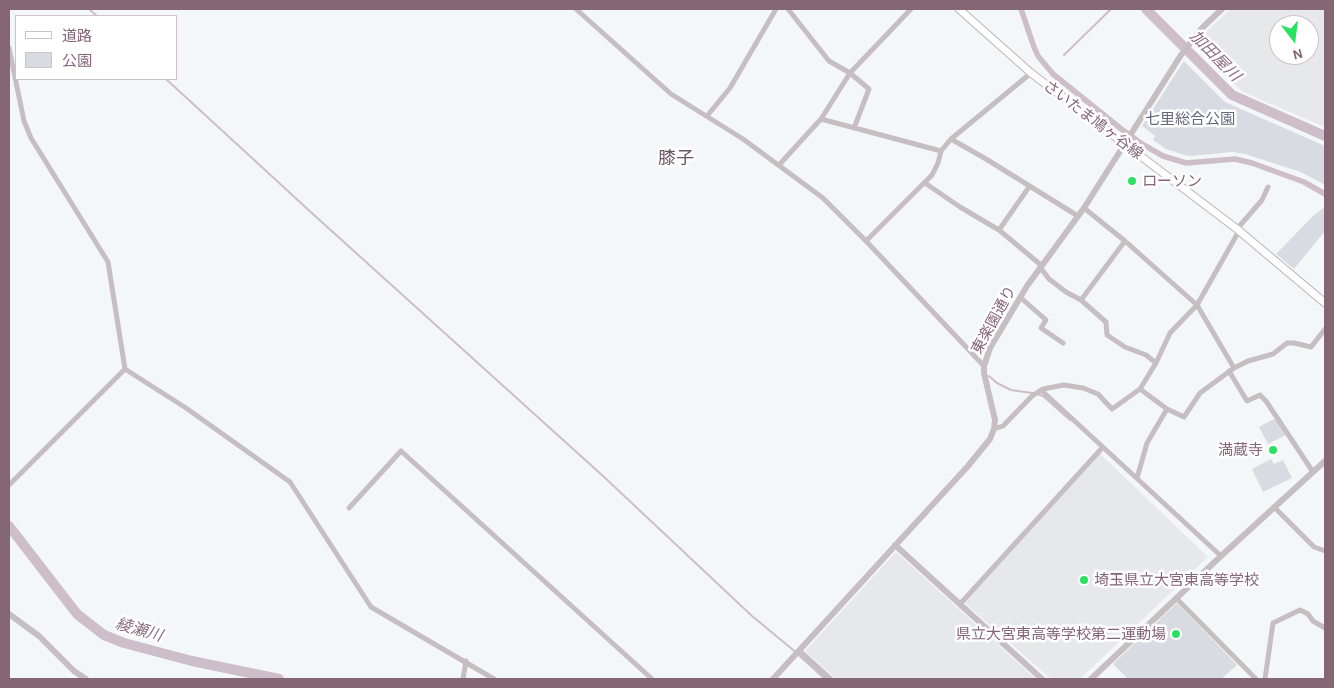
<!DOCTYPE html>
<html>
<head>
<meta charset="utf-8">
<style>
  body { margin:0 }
  #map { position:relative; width:1334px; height:688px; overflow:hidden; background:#f4f7f7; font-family:"Alegreya Sans","Noto Sans JP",sans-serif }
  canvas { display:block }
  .frame { position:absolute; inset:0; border:10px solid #856675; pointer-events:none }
  .legend { position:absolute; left:15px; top:15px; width:162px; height:65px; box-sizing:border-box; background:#fff; border:1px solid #cec2c8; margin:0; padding:6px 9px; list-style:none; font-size:15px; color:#856675 }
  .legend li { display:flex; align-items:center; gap:10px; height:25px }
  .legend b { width:25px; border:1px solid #cec2c8 }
  .north { position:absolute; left:1269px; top:15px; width:50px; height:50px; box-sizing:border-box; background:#fff; border:1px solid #cec2c8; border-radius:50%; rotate:165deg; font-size:14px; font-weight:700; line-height:20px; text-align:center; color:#856675 }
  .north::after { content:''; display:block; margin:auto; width:18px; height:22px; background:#2ae161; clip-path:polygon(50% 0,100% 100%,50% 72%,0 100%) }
</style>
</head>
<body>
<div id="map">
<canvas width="1334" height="688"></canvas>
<div class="frame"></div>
<ul class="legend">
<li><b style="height:6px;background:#fff"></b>道路</li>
<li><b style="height:14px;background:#d8dbe1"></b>公園</li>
</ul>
<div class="north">N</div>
</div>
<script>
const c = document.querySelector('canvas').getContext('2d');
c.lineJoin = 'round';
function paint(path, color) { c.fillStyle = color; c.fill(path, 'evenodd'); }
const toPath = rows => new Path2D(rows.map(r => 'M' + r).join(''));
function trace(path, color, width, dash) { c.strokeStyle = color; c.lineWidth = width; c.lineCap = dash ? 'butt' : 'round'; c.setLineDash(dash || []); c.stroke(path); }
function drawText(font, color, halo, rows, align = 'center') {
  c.font = font + ' "Alegreya Sans","Noto Sans JP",sans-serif'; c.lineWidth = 5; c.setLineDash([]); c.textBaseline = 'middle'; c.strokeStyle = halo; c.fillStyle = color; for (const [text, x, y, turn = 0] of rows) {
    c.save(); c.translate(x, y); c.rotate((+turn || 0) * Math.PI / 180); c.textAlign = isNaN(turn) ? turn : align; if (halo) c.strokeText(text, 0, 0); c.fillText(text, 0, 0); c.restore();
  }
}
paint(toPath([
  [1231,9,1325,9,1325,127,1243,92,1212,64,1195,45,1212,26],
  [1279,25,1309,25,1309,55,1279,55],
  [1099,453,1208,557,1080,679,1051,679,964,602],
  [896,552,1028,672,1036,679,836,679,805,651]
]), '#e7e8e9');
paint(toPath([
  [1184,61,1225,102,1325,146,1325,185,1301,172,1245,154,1232,152,1192,156,1184,155,1166,149,1153,140,1155,136,1142,126],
  [1325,207,1325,231,1294,269,1276,254,1314,215],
  [1276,418,1286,435,1268,444,1259,427],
  [1271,459,1274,464,1283,460,1292,478,1263,492,1252,469],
  [1177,603,1237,665,1221,679,1128,679,1113,664]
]), '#d8dbe1');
trace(toPath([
  [89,9,97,16],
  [1064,55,1111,9],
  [166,79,314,215,603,476,752,616,792,649,825,679],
  [989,376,997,383,1011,390,1032,393],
  [1037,394,1043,396,1070,420]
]), '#cdbec9', 2);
trace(toPath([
  [1021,9,1034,47,1038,56,1053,74,1120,128,1142,144,1163,156,1186,163,1235,159,1252,163,1304,182,1325,194]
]), '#cdbec9', 5.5);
trace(toPath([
  [1146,9,1232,95,1325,136],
  [9,526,77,614,104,635,124,643,192,661,279,679]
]), '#cdbec9', 10);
const secondary = toPath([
  [959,9,1031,73,1237,229,1325,303]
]);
trace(secondary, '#bdb3b8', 9);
trace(toPath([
  [576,9,671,94,743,139,823,198,866,241,984,366],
  [788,9,829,61,850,73,869,89,854,128],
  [9,48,24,121,31,138,108,262,125,369,186,408,290,482,371,607,494,679],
  [707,116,730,88,776,9],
  [821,119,941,151],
  [951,139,986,159,1078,216],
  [779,165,821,119,850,73,911,9],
  [925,183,960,207,999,230,1041,265],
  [1084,208,1125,241,1197,305,1234,368],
  [1237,229,1262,200,1268,187],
  [999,230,1029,187],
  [866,241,932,175,938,163,941,151,951,139,1031,73],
  [1040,267,1049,279,1066,292,1081,300,1106,322,1107,335,1125,347,1146,355,1156,363],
  [1020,297,1046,320,1041,328,1063,343],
  [1081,300,1125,241],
  [1229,371,1247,401,1260,395,1266,401,1313,472],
  [1140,389,1167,409,1184,417,1200,393,1234,368,1248,361,1273,354,1287,343,1294,343,1311,347,1325,329],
  [1041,390,1221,556],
  [994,429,1003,426,1032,396,1041,390,1048,388,1064,385,1083,388,1098,394,1112,409,1140,389,1156,363,1170,333,1197,305,1239,231],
  [1137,478,1147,443,1167,409],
  [9,485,125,369],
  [1274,507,1314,547,1325,551],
  [349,508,401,451,652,679],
  [1176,598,1256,679],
  [960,604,1103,447],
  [463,679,466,661],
  [1265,679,1273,623,1300,610,1308,614,1313,621,1325,628]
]), '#c7bec2', 5);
trace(toPath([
  [895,545,1042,679],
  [9,614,39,636,74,671,86,679],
  [799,651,830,679],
  [773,679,968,466,990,439,994,429,995,420,984,373,984,366,990,348,1027,286,1084,208,1181,55,1202,28,1222,9],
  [1091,679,1221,556,1325,461]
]), '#c7bec2', 6);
trace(secondary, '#fff', 7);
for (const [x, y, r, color] of [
  [1132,181,5,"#2ae161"],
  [1273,450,5,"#2ae161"],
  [1084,580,5,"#2ae161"],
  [1176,634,5,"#2ae161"]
]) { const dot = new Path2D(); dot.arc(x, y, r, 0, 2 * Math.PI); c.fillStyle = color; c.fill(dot); trace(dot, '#fff', 2); }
drawText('15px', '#65687c', '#fff', [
  ["七里総合公園",1190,119]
]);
drawText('15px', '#856675', '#fff', [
  ["さいたま鳩ヶ谷線",1093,120,37],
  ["東楽園通り",994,320,-61]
]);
drawText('15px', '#856675', '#fff', [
  ["ローソン",1142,181],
  ["満蔵寺",1263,450,"right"],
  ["埼玉県立大宮東高等学校",1094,580],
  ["県立大宮東高等学校第二運動場",1166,634,"right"]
], 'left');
drawText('italic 16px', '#8f6c83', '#fff', [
  ["加田屋川",1215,56,45],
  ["綾瀬川",139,630,16]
]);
drawText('18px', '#6a545f', '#fff', [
  ["膝子",676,159]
]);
</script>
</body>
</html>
